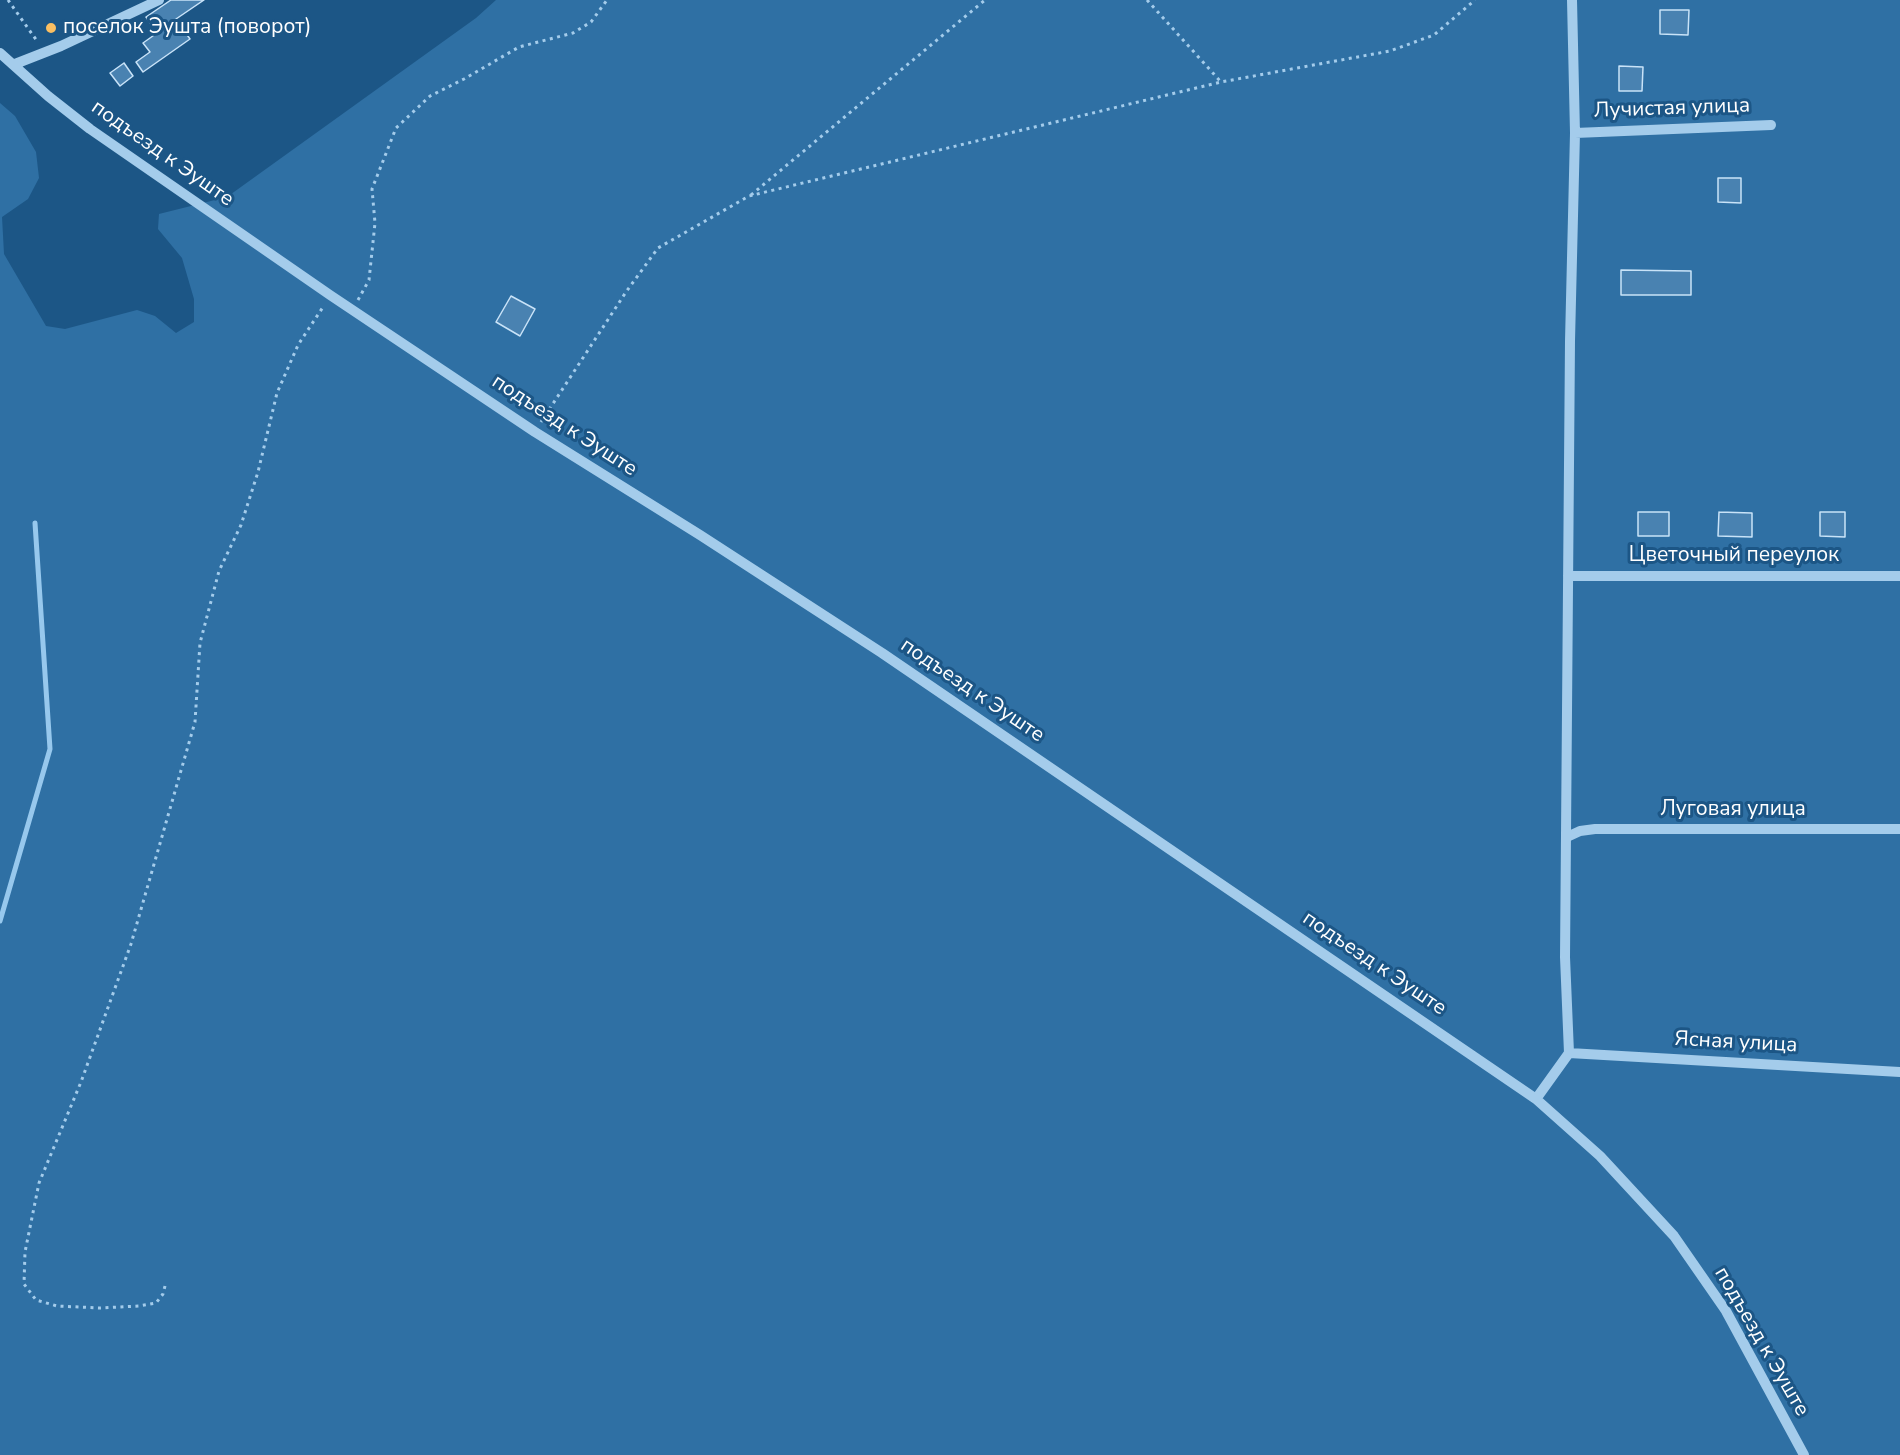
<!DOCTYPE html>
<html>
<head>
<meta charset="utf-8">
<style>
  body { margin:0 }
  canvas { display:block; background:#1c5686 }
</style>
</head>
<body>
<canvas width="1900" height="1455"></canvas>
<script>
const c = document.querySelector('canvas').getContext('2d');
c.lineJoin = 'round';
function paint(path, color) { c.fillStyle = color; c.fill(path, 'evenodd'); }
const toPath = rows => new Path2D(rows.map(r => 'M' + r).join(''));
function trace(path, color, width, dash) { c.strokeStyle = color; c.lineWidth = width; c.lineCap = dash ? 'butt' : 'round'; c.setLineDash(dash || []); c.stroke(path); }
function drawText(font, color, halo, rows, align = 'center') {
  c.font = font + ' "Nunito Sans",sans-serif'; c.lineWidth = 6; c.setLineDash([]); c.textBaseline = 'middle'; c.strokeStyle = halo; c.fillStyle = color; for (const [text, x, y, turn = 0] of rows) {
    c.save(); c.translate(x, y); c.rotate((+turn || 0) * Math.PI / 180); c.textAlign = isNaN(turn) ? turn : align; if (halo) c.strokeText(text, 0, 0); c.fillText(text, 0, 0); c.restore();
  }
}
paint(toPath([
  [496,0,1900,0,1900,1455,0,1455,0,103,15,116,36,152,39,178,28,199,2,217,4,254,46,326,65,329,137,310,155,316,176,333,194,322,194,299,182,258,158,229,159,214,227,197,476,18]
]), '#2f70a4');
trace(toPath([
  [0,921,50,749,35,523]
]), '#97c8ed', 5);
const building = toPath([
  [171,0,204,0,176,19,190,39,143,72,136,62,150,52,143,43,157,33,146,17,171,0],
  [1660,10,1689,10,1688,35,1660,34,1660,10],
  [124,63,133,76,120,86,110,73,124,63],
  [1619,66,1643,67,1642,91,1619,91,1619,66],
  [1718,178,1741,178,1741,203,1718,202,1718,178],
  [1621,270,1691,271,1691,295,1621,295,1621,270],
  [511,296,535,309,520,336,496,322,511,296],
  [1638,512,1669,512,1669,536,1638,536,1638,512],
  [1719,512,1752,513,1752,537,1718,536,1719,512],
  [1820,512,1845,512,1845,537,1820,536,1820,512]
]);
paint(building, '#4982b1');
trace(building, '#c9e3f8', 1.5);
trace(toPath([
  [8,0,37,41],
  [1147,0,1221,82],
  [751,195,985,0],
  [358,300,369,280,375,223,372,189,396,128,430,96,464,79,519,47,573,33,591,22,607,0],
  [541,422,626,292,658,248,749,196,1221,82,1390,51,1434,35,1475,0],
  [165,1286,163,1294,156,1303,139,1306,100,1308,57,1306,36,1300,24,1284,25,1252,39,1183,81,1082,131,944,195,722,200,643,219,571,241,525,258,472,277,393,298,345,323,307]
]), '#a4cceb', 3, [3, 4.5]);
trace(toPath([
  [0,53,48,96,90,129,330,295,535,432,700,535,882,653,1536,1099,1600,1156,1674,1236,1726,1311,1804,1455],
  [15,64,61,46,159,0],
  [1575,133,1771,125],
  [1568,576,1900,576],
  [1567,837,1580,831,1595,829,1900,829],
  [1569,1053,1900,1072],
  [1536,1099,1569,1053,1565,957,1570,341,1575,133,1572,0]
]), '#a4cceb', 10);
for (const [x, y, r, color] of [
  [51,28,6,"#fbbf62"]
]) { const dot = new Path2D(); dot.arc(x, y, r, 0, 2 * Math.PI); c.fillStyle = color; c.fill(dot); trace(dot, '#1c5686', 2); }
drawText('21px', '#fff', '#1c5686', [
  ["поселок Эушта (поворот)",63,28]
], 'left');
drawText('21px', '#fff', '#1c5686', [
  ["Лучистая улица",1672,109,-2],
  ["подъезд к Эуште",162,154,35],
  ["подъезд к Эуште",564,426,33],
  ["Цветочный переулок",1734,556],
  ["подъезд к Эуште",972,691,34],
  ["Луговая улица",1733,810],
  ["подъезд к Эуште",1374,964,34],
  ["Ясная улица",1736,1043,3],
  ["подъезд к Эуште",1761,1342,60]
]);
</script>
</body>
</html>
